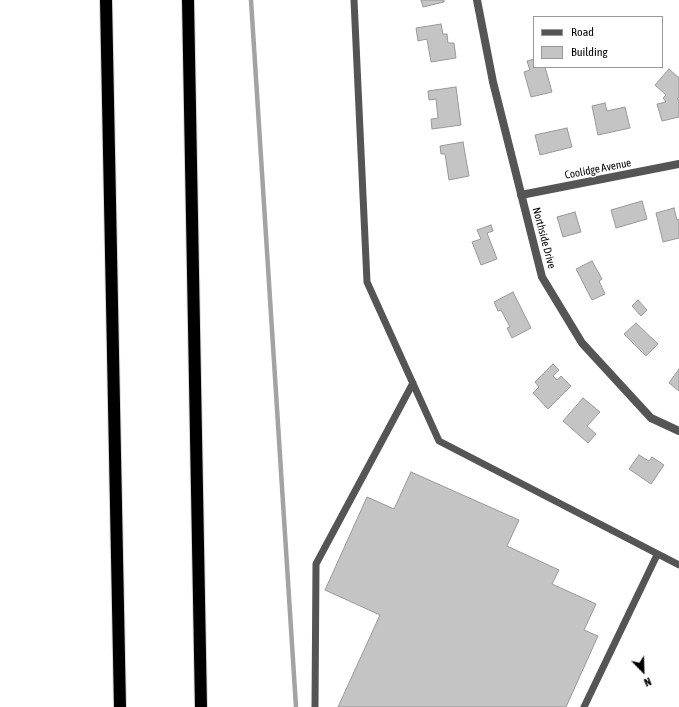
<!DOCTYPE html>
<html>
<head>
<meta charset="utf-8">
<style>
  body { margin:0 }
  #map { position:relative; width:679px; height:707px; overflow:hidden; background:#fff; font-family:"Asap Condensed",sans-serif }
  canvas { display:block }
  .legend { position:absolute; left:533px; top:16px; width:130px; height:52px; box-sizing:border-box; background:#fff; border:1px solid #999; margin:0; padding:5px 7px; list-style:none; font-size:12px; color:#000 }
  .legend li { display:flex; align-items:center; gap:8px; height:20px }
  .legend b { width:20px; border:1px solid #999 }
  .north { position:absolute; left:623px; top:651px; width:40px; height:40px; -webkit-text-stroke:3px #fff; paint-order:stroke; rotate:157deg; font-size:11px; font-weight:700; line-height:16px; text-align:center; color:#000 }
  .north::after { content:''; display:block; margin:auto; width:14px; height:18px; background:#000; clip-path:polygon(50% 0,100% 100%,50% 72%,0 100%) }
</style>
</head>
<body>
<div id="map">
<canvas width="679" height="707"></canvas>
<ul class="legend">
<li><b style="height:5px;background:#555"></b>Road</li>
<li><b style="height:11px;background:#c4c4c4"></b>Building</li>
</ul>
<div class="north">N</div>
</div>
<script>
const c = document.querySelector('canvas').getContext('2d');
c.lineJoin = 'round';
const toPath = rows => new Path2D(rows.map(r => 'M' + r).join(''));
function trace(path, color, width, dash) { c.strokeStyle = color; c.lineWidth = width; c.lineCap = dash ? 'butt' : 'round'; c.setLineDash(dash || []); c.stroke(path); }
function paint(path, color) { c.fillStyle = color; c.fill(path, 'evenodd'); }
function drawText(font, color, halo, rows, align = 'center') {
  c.font = font + ' "Asap Condensed",sans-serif'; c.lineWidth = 3; c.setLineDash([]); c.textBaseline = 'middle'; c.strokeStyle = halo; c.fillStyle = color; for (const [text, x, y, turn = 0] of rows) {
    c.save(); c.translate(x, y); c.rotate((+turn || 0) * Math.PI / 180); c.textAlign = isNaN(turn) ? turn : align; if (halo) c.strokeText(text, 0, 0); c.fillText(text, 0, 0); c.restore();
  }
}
trace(toPath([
  [251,0,296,707]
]), '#a3a3a3', 4.5);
const building = toPath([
  [421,0,444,0,444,2,423,7,421,0],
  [441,24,443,34,447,34,448,43,454,43,456,58,431,62,427,39,418,41,416,28,441,24],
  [534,59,534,67,545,67,552,92,531,97,524,72,530,70,527,61,534,59],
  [669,69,679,78,679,97,677,99,679,99,679,117,662,121,657,104,666,102,663,98,666,95,655,85,669,69],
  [456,87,461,125,432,129,431,119,438,118,436,99,429,100,428,91,456,87],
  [605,103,607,111,625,107,630,128,598,135,592,106,605,103],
  [567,128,572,147,540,155,535,135,567,128],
  [463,142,469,176,449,180,445,154,441,154,440,146,463,142],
  [642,201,647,219,616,228,611,210,642,201],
  [674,208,677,220,679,219,679,238,663,242,656,213,674,208],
  [575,212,581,232,563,237,557,217,575,212],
  [491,225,493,231,487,233,497,259,481,265,472,242,481,239,477,230,491,225],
  [592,261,602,279,599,281,605,294,592,300,576,269,592,261],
  [513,292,531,328,512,338,507,328,510,327,501,310,498,311,494,302,513,292],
  [638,300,647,310,641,316,632,306,638,300],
  [636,323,658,344,646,356,624,334,636,323],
  [553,364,559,370,553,376,557,380,561,376,571,386,548,409,533,393,539,387,535,382,553,364],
  [679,369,679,391,669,383,679,369],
  [583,398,600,412,587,426,596,434,588,443,563,421,583,398],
  [639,455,649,461,652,457,664,465,651,484,629,469,639,455],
  [411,472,519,520,507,546,559,570,552,584,596,604,584,630,598,636,566,707,338,707,380,615,325,590,367,497,394,509,411,472]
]);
paint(building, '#c4c4c4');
trace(building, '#999', 1);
const motorway = toPath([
  [106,0,120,707],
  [188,0,201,707]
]);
trace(motorway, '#dbdbdb', 14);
trace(toPath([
  [354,0,367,282,439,441,679,565],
  [315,707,316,564,413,383],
  [584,707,657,555]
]), '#555', 7);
trace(toPath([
  [477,0,493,82,542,277,582,343,651,418,679,431],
  [521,195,679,164]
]), '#555', 8);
trace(motorway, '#000', 12);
drawText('11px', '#000', '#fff', [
  ["Coolidge Avenue",598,169,-11],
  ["Northside Drive",544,238,75]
]);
</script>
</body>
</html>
